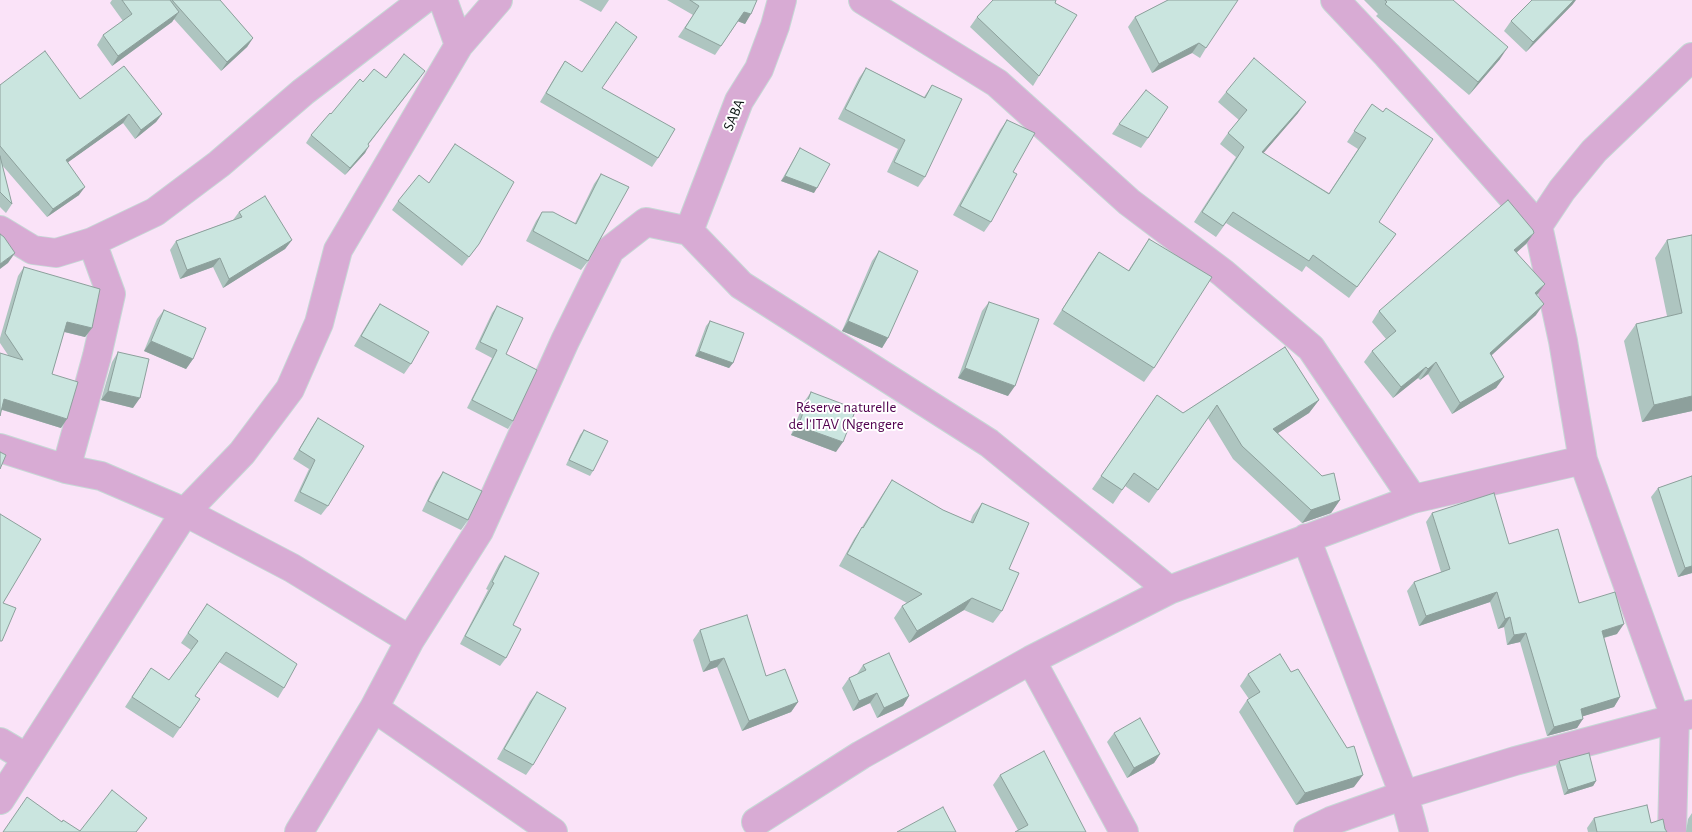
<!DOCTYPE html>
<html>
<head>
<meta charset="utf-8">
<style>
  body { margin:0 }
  canvas { display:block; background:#e8fef9 }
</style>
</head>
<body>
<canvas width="1692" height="832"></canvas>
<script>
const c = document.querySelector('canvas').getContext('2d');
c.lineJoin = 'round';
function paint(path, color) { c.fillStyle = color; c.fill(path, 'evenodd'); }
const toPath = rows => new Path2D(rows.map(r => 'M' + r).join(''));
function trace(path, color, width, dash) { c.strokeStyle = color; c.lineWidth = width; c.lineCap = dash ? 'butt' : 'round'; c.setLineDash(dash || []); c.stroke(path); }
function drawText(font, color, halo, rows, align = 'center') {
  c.font = font + ' "Alegreya Sans",sans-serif'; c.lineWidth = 4; c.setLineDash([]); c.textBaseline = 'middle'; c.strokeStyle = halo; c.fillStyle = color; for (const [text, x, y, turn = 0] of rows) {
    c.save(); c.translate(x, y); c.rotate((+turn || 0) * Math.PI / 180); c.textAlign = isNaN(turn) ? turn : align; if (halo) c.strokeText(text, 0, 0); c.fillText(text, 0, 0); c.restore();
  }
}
paint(toPath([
  [0,0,1692,0,1692,832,0,832]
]), '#fae3f8');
const street = toPath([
  [443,0,459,45],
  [863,0,997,83,1129,202,1223,273,1311,348,1413,499],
  [1335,0,1387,55,1538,226],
  [0,230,33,250,56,253,92,242],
  [689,231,739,101,759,69,775,26,782,0],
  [0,448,66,469,101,476,185,512,292,568,410,640],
  [66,469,97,356,111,294,92,242,155,212,219,164,303,92,423,0],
  [1306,538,1404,795,1414,832],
  [1031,660,1124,832],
  [374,708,553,832],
  [0,742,27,758],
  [0,800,185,512,242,453,290,389,319,323,338,250,459,45,498,0],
  [756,822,861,755,1031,660,1169,590,1413,499,1583,460],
  [299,832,374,708,410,640,479,531,565,341,610,250,646,222,689,231,741,285,989,443,1169,590],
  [1308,832,1331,821,1404,795,1515,761,1692,714],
  [1672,832,1675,717,1583,460,1563,341,1538,226,1562,190,1594,151,1692,57]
]);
trace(street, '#c5d9d5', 30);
trace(street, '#d8abd4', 28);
paint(toPath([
  [112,0,220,0,253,38,247,47,221,71,174,19,172,22,112,66,97,45,103,35,123,21,110,3],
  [579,0,609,0,601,12],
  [667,0,757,0,745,24,738,21,715,55,678,37,693,15],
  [1168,0,1206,48,1200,58,1192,53,1152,73,1128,27,1135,17],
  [1364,0,1453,0,1500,59,1469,95,1376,16,1378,14],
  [1055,3,1039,76,1033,86,970,27,977,17],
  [1573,4,1526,52,1504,31,1511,21],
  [565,61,602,88,658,158,652,167,540,102,559,70],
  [866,68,924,97,932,85,925,177,918,187,887,172,898,149,838,119,859,78],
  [386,78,420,78,368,145,365,153,345,175,306,143,311,135,363,82],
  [0,85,80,99,162,114,156,122,135,139,123,123,68,162,79,195,47,217,2,165,12,204,6,213,0,207],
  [1226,92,1298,113,1263,153,1329,193,1358,149,1347,142,1372,104,1379,222,1396,234,1349,298,1306,266,1302,272,1226,223,1216,237,1194,222,1236,157,1220,144,1228,133,1239,120,1218,102],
  [1007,120,1013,172,991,222,984,232,953,215,1000,130],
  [1119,124,1148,138,1141,148,1112,134],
  [455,144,479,244,462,266,392,210,398,201,429,183],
  [800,148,814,193,781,181],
  [601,174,588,261,581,270,526,241,536,221,542,212,575,223,594,184],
  [239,212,292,240,285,249,223,288,213,267,180,279,170,250,176,241,233,220],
  [1534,233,1526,244,1517,252,1537,295,1536,315,1491,355,1504,377,1496,388,1452,414,1428,374,1420,380,1418,378,1393,398,1364,362,1372,351,1386,339,1372,322,1379,311],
  [1692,235,1692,411,1642,422,1624,341,1636,324,1667,316,1655,258,1667,240],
  [1149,239,1154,368,1144,382,1053,324,1089,266,1099,252,1128,271],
  [879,251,888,338,882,348,842,331,872,261],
  [24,267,92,328,85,337,64,332,52,374,61,428,2,410,8,355,0,343,0,338,18,276],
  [989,302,1008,396,958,378,982,311],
  [380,304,411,364,404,374,354,346,373,314],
  [497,306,506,354,513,421,508,429,467,408,492,358,475,349,492,313],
  [164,310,193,359,186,369,144,351,157,319],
  [710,321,733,363,729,368,695,356,706,326],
  [1285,347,1319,400,1309,413,1278,433,1340,500,1331,513,1302,523,1233,459,1208,418,1149,503,1125,486,1113,504,1092,489,1157,395,1183,413],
  [118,352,133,408,101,400,112,362],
  [811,392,836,452,791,435,804,402],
  [318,418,328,506,321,515,294,501,309,469,293,459,312,427],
  [584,430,593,471,590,476,566,465,580,435],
  [443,472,468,520,461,530,422,511,436,482],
  [1692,476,1692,573,1678,577,1651,497,1658,488],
  [892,480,943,510,970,522,973,515,982,503,1009,569,1002,611,993,623,964,610,909,643,894,618,902,606,907,603,839,566,854,539,862,527,884,492],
  [1432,513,1509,544,1617,634,1604,638,1620,697,1614,707,1583,716,1577,728,1547,736,1520,642,1507,645,1504,627,1498,629,1490,602,1419,626,1407,591,1414,582,1441,572,1426,522],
  [505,556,513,625,506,658,500,666,460,644,488,590,486,589,499,564],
  [207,604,284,688,278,698,219,662,195,696,200,699,173,738,125,707,144,678,169,680,191,650,181,643],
  [700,630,766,676,798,702,791,712,742,731,717,667,703,672,693,640],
  [863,665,909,696,903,706,877,718,870,703,853,711,842,688,849,678,857,674],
  [1291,672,1347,748,1354,787,1296,805,1239,712,1247,700,1249,699,1240,686,1248,674],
  [537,692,533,765,526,775,497,759,530,701],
  [1114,733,1160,754,1154,763,1127,778,1107,742],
  [1559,761,1596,781,1593,786,1564,795,1556,766],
  [1000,775,1086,832,1018,830,993,785],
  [1692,813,1692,832,1686,832,1688,819],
  [1594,818,1651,823,1665,829,1667,832,1588,832,1587,828]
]), '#aec5c0');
paint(toPath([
  [1574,0,1576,0,1573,4,1526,52,1533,42],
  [179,12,172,22,112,66,118,56],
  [744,12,751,14,745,24,737,21],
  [253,38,247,47,221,71,227,62],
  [1199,43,1192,53,1152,73,1159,64],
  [1508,47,1500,59,1469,95,1478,82],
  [1306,102,1298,113,1255,163,1262,152],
  [129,114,123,123,60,168,66,160],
  [162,114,156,122,135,139,141,130],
  [369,146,365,153,345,175,350,168],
  [785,176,817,188,814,193,781,181],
  [85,187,79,195,47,217,53,209],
  [1534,233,1526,244,1507,261,1514,250],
  [292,240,285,249,223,288,229,279],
  [15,253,8,263,0,269,0,264],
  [220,258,213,267,180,279,187,270],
  [1545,284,1537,295,1527,305,1535,293],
  [1544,304,1536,315,1482,364,1490,353],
  [848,321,888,338,882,348,842,331],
  [67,322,92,328,85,337,61,331],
  [151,341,193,359,186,369,144,351],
  [699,351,733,363,729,368,695,356],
  [1436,362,1428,374,1420,380,1428,369],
  [1426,367,1418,378,1393,398,1401,387],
  [965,368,1015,386,1008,396,958,378],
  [1504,377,1496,388,1452,414,1460,403],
  [108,391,140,398,133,408,101,400],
  [1692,396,1692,411,1642,422,1654,405],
  [4,399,67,419,61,428,0,409],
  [1319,400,1309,413,1264,442,1273,429],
  [798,426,843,442,836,452,791,435],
  [1340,500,1331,513,1302,523,1311,510],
  [1692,566,1692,573,1678,577,1685,568],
  [1497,592,1490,602,1419,626,1426,616],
  [972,598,964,610,909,643,917,631],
  [1510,617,1504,627,1498,629,1505,619],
  [1624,624,1617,634,1595,640,1602,631],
  [1526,633,1520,642,1507,645,1514,635],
  [724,658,717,667,703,672,710,662],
  [877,693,870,703,853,711,859,701],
  [909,696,903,706,877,718,884,708],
  [1620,697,1614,707,1574,719,1581,709],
  [798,702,791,712,742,731,749,721],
  [1583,719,1577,728,1547,736,1554,727],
  [1160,754,1154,763,1127,778,1134,768],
  [1363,775,1354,787,1296,805,1305,793],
  [1596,781,1593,786,1564,795,1568,790]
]), '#8da09c');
const building = toPath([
  [122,0,170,0,179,12,118,56,103,35,132,14,122,0],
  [172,0,220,0,253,38,227,62,172,0],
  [690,0,757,0,751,14,744,12,721,46,685,28,699,6,690,0],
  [993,0,1056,0,1055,3,1077,15,1039,76,977,17,993,0],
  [1168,0,1238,0,1206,48,1199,43,1159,64,1135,17,1168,0],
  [1385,0,1453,0,1508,47,1478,82,1385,4,1387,2,1385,0],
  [1532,0,1574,0,1533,42,1511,21,1532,0],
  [616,22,637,37,602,88,675,129,658,158,546,93,565,61,582,72,616,22],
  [45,51,80,99,124,66,162,114,141,130,129,114,66,160,85,187,53,209,0,146,0,85,45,51],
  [404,54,425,71,368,144,369,146,350,168,311,135,330,113,331,114,360,79,363,82,374,69,386,78,404,54],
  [1254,58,1306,102,1262,152,1329,194,1366,138,1354,131,1372,104,1383,112,1386,108,1433,139,1379,222,1396,234,1357,287,1313,255,1309,261,1233,212,1223,226,1202,212,1244,147,1228,133,1247,110,1226,92,1254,58],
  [866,68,925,98,932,85,962,99,925,177,894,162,905,140,845,109,866,68],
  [1146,90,1168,107,1148,138,1119,124,1146,90],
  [1007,120,1035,133,1013,172,1017,174,991,222,960,206,1007,120],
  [455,144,514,182,479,244,469,257,398,201,419,175,429,183,455,144],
  [800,148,830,164,817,188,785,176,800,148],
  [0,156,12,204,0,192,0,156],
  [601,174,629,187,588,261,533,231,542,212,553,212,576,224,601,174],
  [265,196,292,240,229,279,220,258,187,270,176,241,242,217,239,212,265,196],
  [1508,200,1533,230,1534,233,1514,250,1545,284,1535,293,1544,304,1490,353,1504,377,1460,403,1436,362,1428,369,1426,367,1401,387,1372,351,1396,331,1379,311,1508,200],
  [0,234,4,237,15,253,0,264,0,234],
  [1692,235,1692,396,1654,405,1636,324,1682,313,1667,240,1692,235],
  [1149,239,1212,277,1154,368,1062,310,1099,252,1129,271,1149,239],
  [879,251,918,271,888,338,848,321,879,251],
  [24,267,100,289,92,328,67,322,52,374,78,382,67,419,4,399,0,416,0,353,23,360,5,333,24,267],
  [989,302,1039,319,1015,386,965,368,989,302],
  [380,304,429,332,411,364,361,336,380,304],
  [497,306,523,318,506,354,537,370,513,421,472,400,497,350,480,342,497,306],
  [164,310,206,328,193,359,151,341,164,310],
  [710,321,744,333,733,363,699,351,710,321],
  [1285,347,1319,400,1273,429,1322,476,1334,473,1340,500,1311,510,1242,446,1217,405,1158,490,1134,473,1122,490,1101,476,1157,395,1183,413,1285,347],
  [118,352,149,359,140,398,108,391,118,352],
  [811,392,856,409,843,442,798,426,811,392],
  [318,418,364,446,328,506,300,492,315,460,299,450,318,418],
  [584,430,608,441,593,471,569,460,584,430],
  [0,452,6,455,0,469,0,452],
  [443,472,482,491,468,520,428,501,443,472],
  [1692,476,1692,566,1685,568,1658,488,1692,476],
  [892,480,943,510,973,523,982,503,1029,523,1009,569,1019,573,1002,611,972,598,917,631,902,606,922,594,847,554,862,527,863,528,892,480],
  [1494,493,1509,544,1558,529,1579,603,1615,592,1624,624,1602,631,1620,697,1581,709,1583,719,1554,727,1526,633,1514,635,1510,617,1505,619,1497,592,1426,616,1414,582,1450,569,1432,513,1494,493],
  [0,514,41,539,3,603,16,608,2,641,0,641,0,514],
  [505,556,539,573,513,625,521,629,506,658,465,636,494,583,492,582,505,556],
  [207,604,297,664,284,688,226,652,195,696,200,699,180,728,132,697,151,668,169,680,198,641,188,633,207,604],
  [747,615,766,676,785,669,798,702,749,721,724,658,710,662,700,630,747,615],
  [889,653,909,696,884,708,877,693,859,701,849,678,866,670,863,665,889,653],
  [1280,654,1291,672,1298,669,1347,748,1354,746,1363,775,1305,793,1247,700,1260,692,1248,674,1280,654],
  [537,692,566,708,533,765,504,749,537,692],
  [1140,718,1160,754,1134,768,1114,733,1140,718],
  [1044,751,1086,832,1015,832,1028,825,1000,775,1044,751],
  [1589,753,1596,781,1568,790,1559,761,1589,753],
  [112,790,147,818,136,832,3,832,27,797,62,822,63,820,80,831,112,790],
  [1647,805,1651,823,1663,819,1665,829,1667,832,1597,832,1594,818,1647,805],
  [943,807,956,832,897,832,943,807]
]);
paint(building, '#cae5df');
trace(building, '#8da09c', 1);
drawText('15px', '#0f1917', '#fff', [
  ["SABA",734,115,-67]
]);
drawText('15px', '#50004e', '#fff', [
  ["Réserve naturelle",846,407],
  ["de l'ITAV (Ngengere",846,424]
]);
</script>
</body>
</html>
